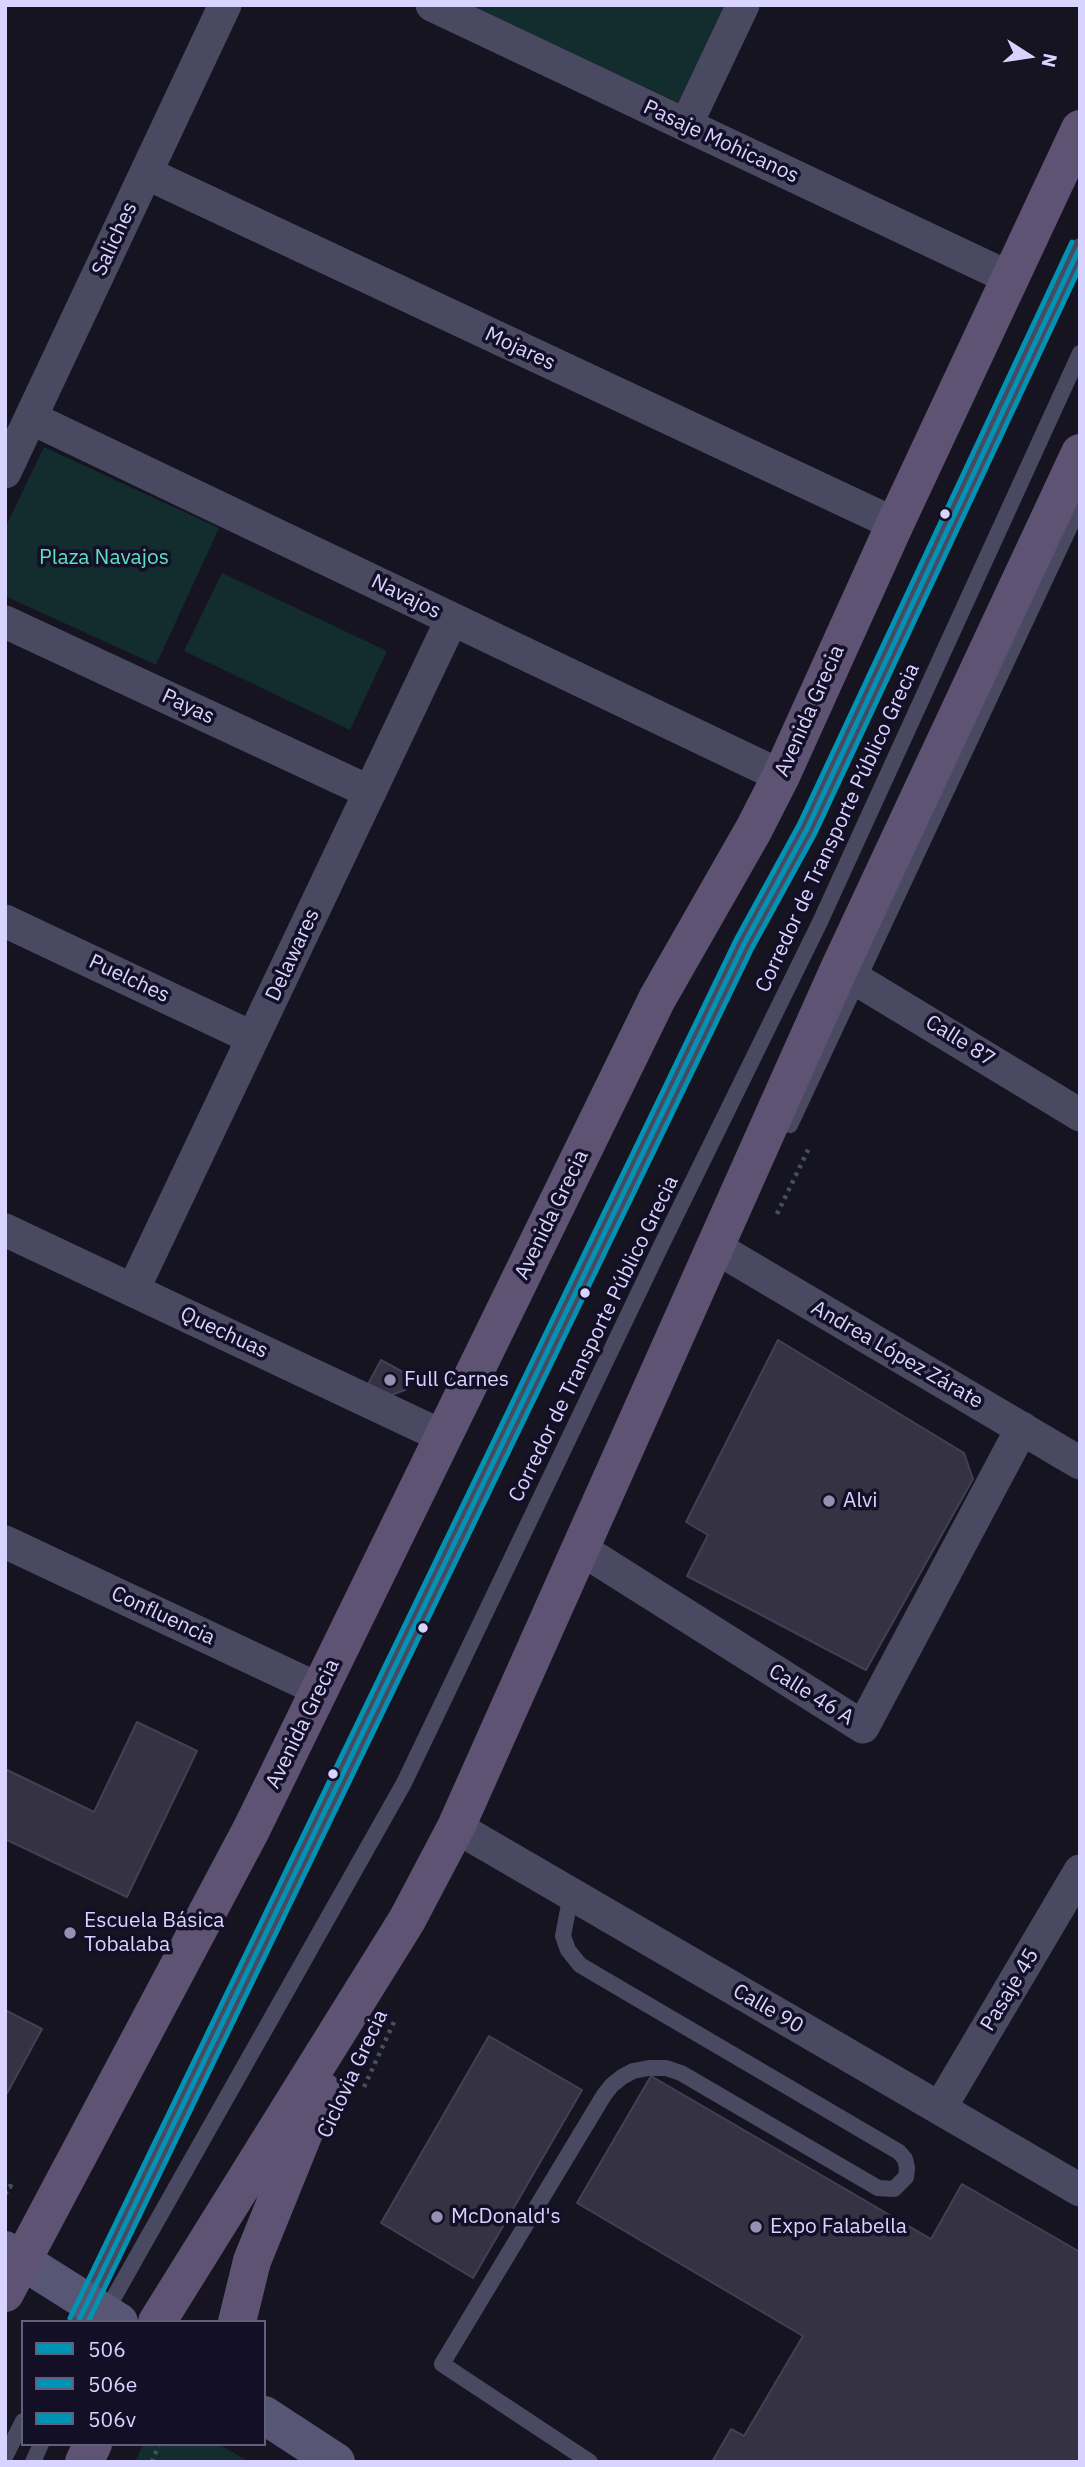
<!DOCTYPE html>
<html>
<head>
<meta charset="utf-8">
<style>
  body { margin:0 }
  #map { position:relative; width:1085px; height:2467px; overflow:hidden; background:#161421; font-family:"IBM Plex Sans",sans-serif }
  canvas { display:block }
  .frame { position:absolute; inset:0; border:7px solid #d9d4ff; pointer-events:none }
  .legend { position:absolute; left:21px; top:2320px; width:245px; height:126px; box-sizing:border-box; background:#130f26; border:2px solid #625e7d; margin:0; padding:9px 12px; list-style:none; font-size:21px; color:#d9d4ff }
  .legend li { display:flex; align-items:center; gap:14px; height:35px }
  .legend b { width:35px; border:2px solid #625e7d }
  .north { position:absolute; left:994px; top:21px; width:70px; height:70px; -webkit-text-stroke:5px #130f26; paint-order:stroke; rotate:102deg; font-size:19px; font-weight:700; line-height:28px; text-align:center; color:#d9d4ff }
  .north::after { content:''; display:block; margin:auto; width:24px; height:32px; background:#d9d4ff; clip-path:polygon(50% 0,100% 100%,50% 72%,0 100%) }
</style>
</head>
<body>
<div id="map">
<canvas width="1085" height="2467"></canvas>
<div class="frame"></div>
<ul class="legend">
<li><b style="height:9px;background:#0093b3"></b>506</li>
<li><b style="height:9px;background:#0093b3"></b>506e</li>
<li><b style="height:9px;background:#0093b3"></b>506v</li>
</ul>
<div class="north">N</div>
</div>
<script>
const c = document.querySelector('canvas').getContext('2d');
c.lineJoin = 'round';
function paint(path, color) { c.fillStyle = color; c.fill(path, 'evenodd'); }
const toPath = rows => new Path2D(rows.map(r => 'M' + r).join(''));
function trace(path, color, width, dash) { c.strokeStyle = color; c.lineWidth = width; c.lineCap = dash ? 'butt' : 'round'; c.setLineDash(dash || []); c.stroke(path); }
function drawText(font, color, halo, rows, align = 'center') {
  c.font = font + ' "IBM Plex Sans",sans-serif'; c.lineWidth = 7; c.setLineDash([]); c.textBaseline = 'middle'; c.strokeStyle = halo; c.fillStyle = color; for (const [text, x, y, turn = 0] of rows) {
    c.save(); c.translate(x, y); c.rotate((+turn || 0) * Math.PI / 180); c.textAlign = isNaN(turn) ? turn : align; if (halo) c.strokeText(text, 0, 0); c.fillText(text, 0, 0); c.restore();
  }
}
paint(toPath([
  [469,5,731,5,684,105],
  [44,447,219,528,156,665,5,596,5,528],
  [222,573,387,651,350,730,184,651],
  [143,2444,218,2444,250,2462,135,2462]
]), '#132c2d');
const building = toPath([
  [778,1340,964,1453,973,1479,866,1670,687,1576,708,1535,686,1522,778,1340],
  [381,1360,412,1377,405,1390,391,1395,368,1384,381,1360],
  [137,1722,197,1751,127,1897,5,1839,5,1769,94,1812,137,1722],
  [5,2010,42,2029,5,2097,5,2010],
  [489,2036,582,2090,473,2278,381,2223,489,2036],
  [651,2076,931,2239,962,2184,1080,2252,1080,2462,712,2462,731,2429,744,2436,803,2336,577,2203,651,2076]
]);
paint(building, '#343243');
trace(building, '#433f54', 2);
trace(toPath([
  [777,1214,810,1146],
  [364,2087,394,2022],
  [5,2194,10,2186,15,2189],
  [152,2462,159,2444]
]), '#44505f', 4.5, [3.5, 5]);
trace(toPath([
  [790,1125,1080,505],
  [571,1894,563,1936,568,1950,580,1965,899,2152,905,2159,907,2168,906,2177,894,2189,878,2188,681,2073,666,2068,649,2068,633,2071,622,2077,612,2085,604,2095,442,2364,590,2462],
  [105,2313,404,1783,660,1248,820,922,1080,353],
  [78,2322,744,944,807,829,1080,246],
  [5,2457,23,2421],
  [33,2462,41,2444]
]), '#4a4962', 16);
trace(toPath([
  [432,5,1010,278],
  [686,125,743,5],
  [146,173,895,524],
  [31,418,781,776],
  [5,472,225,5],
  [5,622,370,792],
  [5,921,253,1038],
  [839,969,1080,1115],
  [5,1230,444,1437],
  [715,1247,1080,1463],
  [133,1290,452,619],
  [5,1542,320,1690],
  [581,1549,863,1727,1022,1428],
  [456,1827,1080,2190],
  [940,2108,1080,1871]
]), '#4a4962', 33);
trace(toPath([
  [5,2250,119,2322],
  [264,2415,336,2462]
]), '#575674', 38);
trace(toPath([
  [5,2293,251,1830,657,999,754,829,781,776,895,524,1080,129],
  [157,2322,407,1920,456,1827,839,969,1080,453],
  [237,2322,252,2261,303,2135,324,2092],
  [84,2462,93,2444]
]), '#5e5373', 38);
trace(toPath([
  [78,2322,744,944,807,829,1080,247]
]), '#0093b3', 5);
trace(toPath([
  [88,2322,752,948,815,833,1080,267]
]), '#0093b3', 5);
trace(toPath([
  [70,2318,736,940,799,825,1072,242]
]), '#0093b3', 5);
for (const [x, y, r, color] of [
  [945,514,6,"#d9d4ff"],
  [585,1293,6,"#d9d4ff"],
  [390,1380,7,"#9591b1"],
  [829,1501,7,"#9591b1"],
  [423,1628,6,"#d9d4ff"],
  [333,1774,6,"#d9d4ff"],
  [70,1933,7,"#9591b1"],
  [437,2217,7,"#9591b1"],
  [756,2227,7,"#9591b1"]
]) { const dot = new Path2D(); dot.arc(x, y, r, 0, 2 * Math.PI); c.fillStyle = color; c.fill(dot); trace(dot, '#130f26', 2.5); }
drawText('21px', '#d9d4ff', '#130f26', [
  ["Pasaje Mohicanos",721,142,25],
  ["Saliches",115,239,-65],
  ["Mojares",520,349,25],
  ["Navajos",406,597,26],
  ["Payas",188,707,25],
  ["Avenida Grecia",810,711,-66],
  ["Corredor de Transporte Público Grecia",838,828,-65],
  ["Delawares",293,955,-65],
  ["Puelches",129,979,25],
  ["Calle 87",960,1041,32],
  ["Avenida Grecia",552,1215,-64],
  ["Quechuas",224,1333,25],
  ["Corredor de Transporte Público Grecia",594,1339,-64],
  ["Andrea López Zárate",897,1355,30],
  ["Confluencia",163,1616,25],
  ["Calle 46 A",811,1695,32],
  ["Avenida Grecia",303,1724,-64],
  ["Pasaje 45",1010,1990,-59],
  ["Calle 90",768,2009,30],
  ["Ciclovia Grecia",353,2074,-65]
]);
drawText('21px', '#5fe0c0', '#130f26', [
  ["Plaza Navajos",104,558]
]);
drawText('21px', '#d9d4ff', '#130f26', [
  ["Full Carnes",404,1380],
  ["Alvi",843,1501],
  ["Escuela Básica",84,1921],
  ["Tobalaba",84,1945],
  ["McDonald's",451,2217],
  ["Expo Falabella",770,2227]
], 'left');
</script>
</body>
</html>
